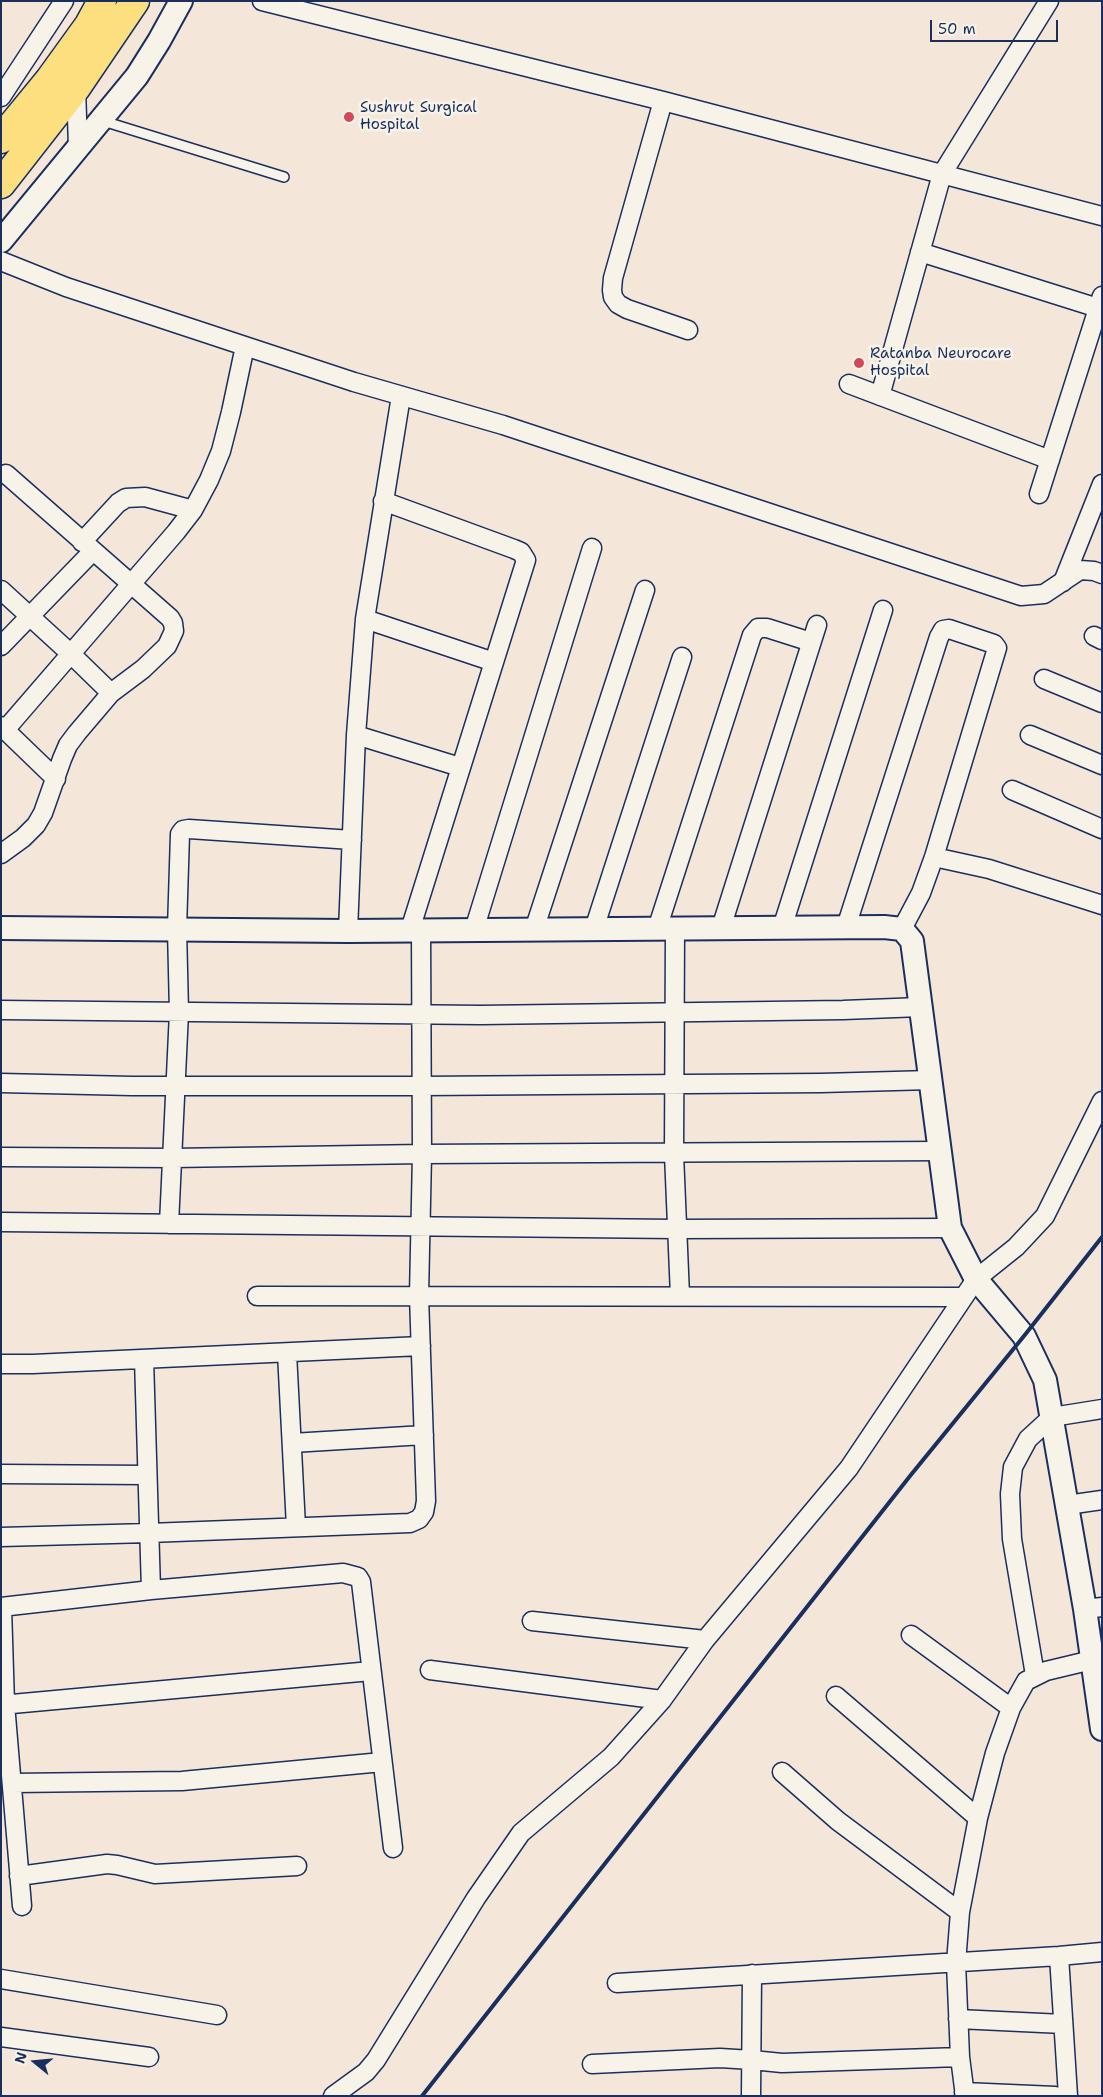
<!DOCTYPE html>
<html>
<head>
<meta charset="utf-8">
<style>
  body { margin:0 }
  #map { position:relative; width:1103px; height:2097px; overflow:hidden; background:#f4e7d9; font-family:"Shantell Sans",sans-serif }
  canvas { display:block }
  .frame { position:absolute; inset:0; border:2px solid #1b2f5e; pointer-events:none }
  .north { position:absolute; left:10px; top:2037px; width:50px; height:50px; -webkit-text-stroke:4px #f7f3e8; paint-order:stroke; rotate:287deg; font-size:14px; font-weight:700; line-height:20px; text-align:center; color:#1b2f5e }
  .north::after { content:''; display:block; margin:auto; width:18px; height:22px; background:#1b2f5e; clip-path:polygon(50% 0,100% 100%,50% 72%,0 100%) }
  .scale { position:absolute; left:930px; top:20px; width:128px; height:22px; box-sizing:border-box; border:2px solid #1b2f5e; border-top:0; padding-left:6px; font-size:15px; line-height:18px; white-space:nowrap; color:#1b2f5e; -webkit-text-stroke:4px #f7f3e8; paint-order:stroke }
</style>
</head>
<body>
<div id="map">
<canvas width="1103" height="2097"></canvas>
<div class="frame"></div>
<div class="north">N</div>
<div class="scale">50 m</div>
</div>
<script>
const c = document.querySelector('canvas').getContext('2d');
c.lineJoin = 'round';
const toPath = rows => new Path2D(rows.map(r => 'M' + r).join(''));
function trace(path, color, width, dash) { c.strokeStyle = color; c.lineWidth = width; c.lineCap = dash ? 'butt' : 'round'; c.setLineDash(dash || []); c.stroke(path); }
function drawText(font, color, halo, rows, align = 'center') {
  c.font = font + ' "Shantell Sans",sans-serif'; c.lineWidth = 5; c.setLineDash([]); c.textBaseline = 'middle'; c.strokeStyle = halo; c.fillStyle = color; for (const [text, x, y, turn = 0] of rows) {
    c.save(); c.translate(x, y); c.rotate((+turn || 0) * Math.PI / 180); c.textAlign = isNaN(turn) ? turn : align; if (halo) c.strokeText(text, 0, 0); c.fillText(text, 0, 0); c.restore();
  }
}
const service = toPath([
  [103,121,284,177]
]);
const minor = toPath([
  [262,1,663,101,1102,216],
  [76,88,78,147],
  [1,97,64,1],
  [663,101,613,278,612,290,613,297,618,304,627,309,688,330],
  [920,252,1098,308],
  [1,261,66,287,354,382,503,425,1021,596,1044,594,1080,570,1094,571,1102,574],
  [849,384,1050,460],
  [880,396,942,174,1049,1],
  [1039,494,1102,296],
  [383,501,514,549,521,552,526,560,410,930],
  [82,542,118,503,126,498,145,497,193,510],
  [1063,582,1102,484],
  [1,590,71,654,111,693],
  [365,619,494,662],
  [1094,636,1102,640],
  [1,646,93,551],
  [1044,679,1102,703],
  [1,726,56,779],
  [5,730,176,532,193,510,209,480,221,451,231,412,245,346],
  [356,735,460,767],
  [1030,735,1102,765],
  [1012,790,1102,829],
  [1,854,23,838,36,825,43,813,62,759,68,745,77,733,111,693,143,669,167,646,174,631,173,623,170,618,6,474],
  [934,857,989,869,1102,905],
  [846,927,939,637,943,630,949,629,994,644,997,648,934,857,921,893,902,929],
  [721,928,817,625],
  [782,928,883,610],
  [594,929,682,657],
  [657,929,752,635,758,628,767,628,811,642],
  [675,929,674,1154,680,1296],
  [474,930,592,548],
  [534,930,645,590],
  [348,931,356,735,365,619,401,396],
  [1,1010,481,1015,843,1010,921,1007],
  [1,1083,132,1086,421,1086,821,1083,931,1080],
  [1,1157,173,1158,422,1154,940,1151],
  [1,1222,676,1229,950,1228],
  [169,1224,179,1012,177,929,180,834,183,830,189,829,352,840],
  [257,1296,963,1297],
  [287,1353,296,1527],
  [144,1359,151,1590],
  [1,1364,33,1364,421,1346],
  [292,1443,424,1435],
  [1,1474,147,1475],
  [1067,1505,1102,1500],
  [1,1537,149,1533,410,1523,419,1519,424,1512,426,1501,419,1296,422,1154,421,930],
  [1,1607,151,1590,343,1573,358,1577,361,1582,393,1848],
  [2,1607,5,1704,22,1906],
  [1085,1609,1102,1607],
  [532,1621,705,1640],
  [911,1635,1011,1708],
  [430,1670,662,1700],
  [1035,1675,1012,1539,1010,1494,1013,1467,1028,1439,1052,1417,1102,1409],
  [836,1696,978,1818],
  [1,1705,371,1671],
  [782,1772,838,1821,960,1912],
  [12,1783,182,1781,382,1762],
  [19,1876,107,1864,117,1865,155,1874,297,1866],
  [1059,1956,1068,2096],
  [1,1979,217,2015],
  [617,1983,1059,1956,1102,1952],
  [958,2019,1063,2024],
  [1,2037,149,2057],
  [592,2064,720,2058,752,2060,782,2063,960,2057],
  [964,2092,1055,2096],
  [333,2096,366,2072,376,2060,476,1898,521,1833,611,1757,662,1700,705,1640,849,1468,976,1279,1016,1247,1045,1216,1102,1101],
  [751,2096,752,1974],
  [965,2096,960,2057,956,1963,960,1912,978,1818,995,1753,1011,1708,1026,1681,1046,1671,1092,1660]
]);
const tertiary = toPath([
  [1,241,137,76,159,41,181,1],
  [1,928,348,931,884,927,902,929,912,941,950,1228,976,1279,1024,1336,1045,1380,1085,1609,1102,1729]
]);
const primary = toPath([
  [1,139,50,79,89,25,102,1],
  [1,184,76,88,135,1]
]);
trace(service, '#1b2f5e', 12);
trace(minor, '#1b2f5e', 21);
trace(tertiary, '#1b2f5e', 26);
trace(primary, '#1b2f5e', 31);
trace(service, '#f7f3e8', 9);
trace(minor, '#f7f3e8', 18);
trace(tertiary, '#f7f3e8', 22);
trace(primary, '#fce080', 28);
trace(toPath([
  [422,2096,910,1476,1024,1336,1102,1237]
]), '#1b2f5e', 4);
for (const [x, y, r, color] of [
  [349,117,6,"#d1495b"],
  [859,363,6,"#d1495b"]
]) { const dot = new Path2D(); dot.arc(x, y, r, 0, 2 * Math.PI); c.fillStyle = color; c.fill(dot); trace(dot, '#f7f3e8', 2); }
drawText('15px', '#1b2f5e', '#f7f3e8', [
  ["Sushrut Surgical",360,108],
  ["Hospital",360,125],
  ["Ratanba Neurocare",870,354],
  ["Hospital",870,371]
], 'left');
</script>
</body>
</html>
